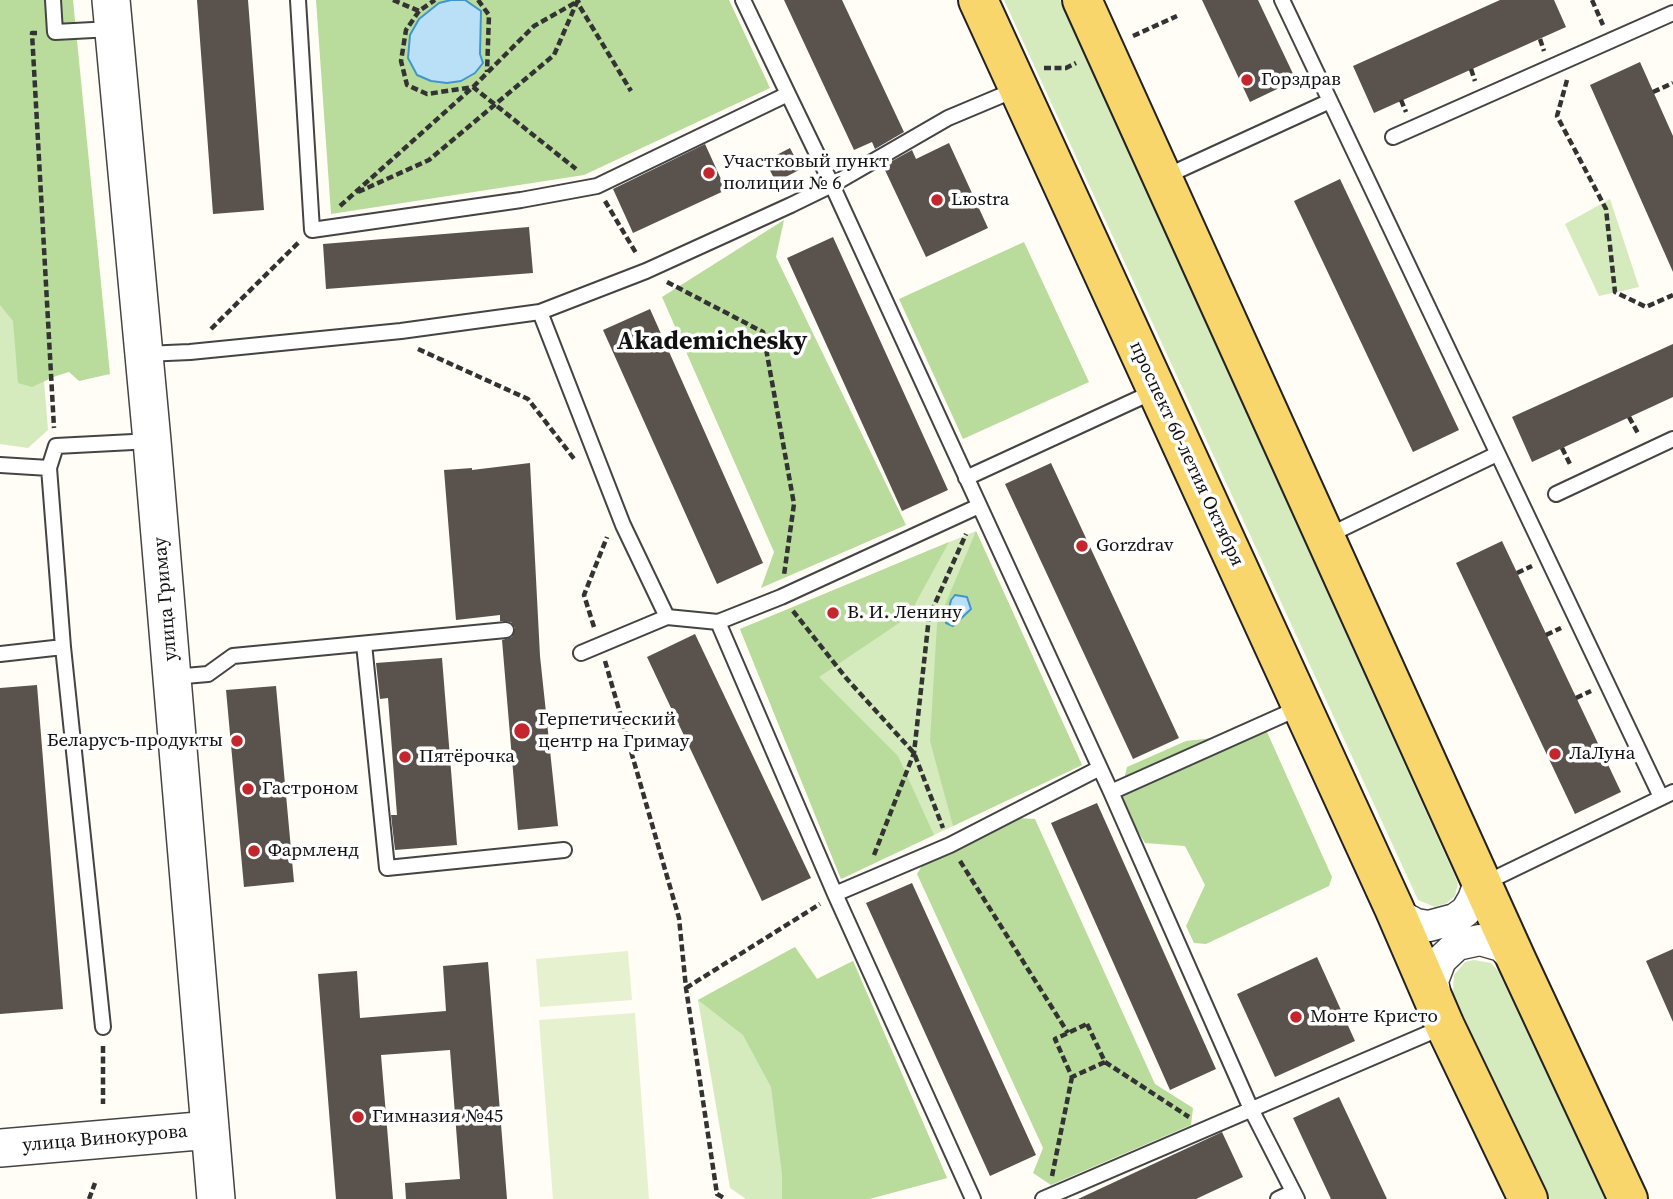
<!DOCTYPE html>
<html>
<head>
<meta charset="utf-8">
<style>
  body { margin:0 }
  canvas { display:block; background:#fffdf5 }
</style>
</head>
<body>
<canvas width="1673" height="1199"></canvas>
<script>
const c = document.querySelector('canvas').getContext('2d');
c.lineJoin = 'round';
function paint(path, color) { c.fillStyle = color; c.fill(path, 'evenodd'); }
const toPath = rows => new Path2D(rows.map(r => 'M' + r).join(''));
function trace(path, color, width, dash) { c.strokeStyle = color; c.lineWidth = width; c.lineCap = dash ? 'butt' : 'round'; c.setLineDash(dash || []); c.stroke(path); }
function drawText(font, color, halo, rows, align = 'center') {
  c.font = font + ' "Source Serif 4",serif'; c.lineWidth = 7; c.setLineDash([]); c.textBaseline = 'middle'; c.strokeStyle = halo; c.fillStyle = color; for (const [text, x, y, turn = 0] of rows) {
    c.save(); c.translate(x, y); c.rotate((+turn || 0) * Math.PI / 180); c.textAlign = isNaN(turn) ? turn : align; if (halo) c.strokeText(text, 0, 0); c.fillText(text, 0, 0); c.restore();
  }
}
paint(toPath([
  [0,0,14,10,48,430,28,448,0,444],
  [1004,0,1060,0,1458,883,1455,896,1447,903,1435,907,1418,900],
  [1610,199,1639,287,1599,296,1565,224],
  [976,531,1082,765,841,879,740,629],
  [795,947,817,979,853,961,947,1178,869,1199,746,1199,730,1188,698,1000],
  [1474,960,1491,963,1498,971,1606,1199,1549,1199,1453,994,1454,975,1465,962]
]), '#d5ebbd');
paint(toPath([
  [0,0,73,0,110,374,79,381,69,372,56,376,32,387,18,383,13,321,0,305],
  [316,0,729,0,770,88,584,175,331,214],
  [784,220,776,257,906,525,761,588,774,552,662,297],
  [1024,242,1089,382,963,439,899,299],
  [976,531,1082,765,953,826,930,741,937,624],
  [949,542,908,617,819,677,898,756,934,835,841,879,740,629],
  [1267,732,1332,877,1329,886,1206,944,1194,943,1186,926,1205,885,1185,846,1145,843,1119,801,1127,767,1186,741],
  [1018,818,1035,819,1155,1084,1193,1108,1191,1125,1051,1185,1033,1173,1043,1148,917,874,923,864],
  [795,947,817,979,853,961,947,1178,869,1199,782,1199,782,1174,771,1087,743,1035,698,1000]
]), '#b9dc9c');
paint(toPath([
  [628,951,632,1000,540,1007,536,959],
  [635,1013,649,1199,553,1199,539,1020]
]), '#e6f2cf');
const water = toPath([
  [451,0,465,0,481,11,480,54,483,63,475,73,461,81,447,83,431,81,417,75,408,58,410,35,419,19,439,3,451,0],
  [955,595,967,597,971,609,953,626,946,623,951,600,955,595]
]);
paint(water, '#b9e0f7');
trace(water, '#3f96cf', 2);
paint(toPath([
  [197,0,248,0,264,210,213,214],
  [784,0,842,0,904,132,875,149,872,142,854,150],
  [1202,0,1258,0,1296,80,1250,102],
  [1500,0,1554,0,1566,27,1374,113,1353,66],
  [1640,62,1673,136,1673,272,1590,85],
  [949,143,988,228,926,257,883,166,912,150,916,159],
  [705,144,726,190,633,233,613,189],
  [790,148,801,169,776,182,765,161],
  [1340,179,1459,430,1413,452,1294,201],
  [529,227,533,273,326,289,323,244],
  [833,237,948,490,902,511,787,258],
  [650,309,763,563,717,584,603,330],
  [1673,344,1673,397,1532,462,1512,417],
  [530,463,540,656,558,826,518,830,502,640,512,637,515,628,511,622,500,621,500,615,456,620,444,470,472,468,472,470],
  [1051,463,1179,738,1133,759,1005,484],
  [1502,541,1621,792,1575,814,1456,563],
  [695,634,811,878,762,901,647,657],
  [442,658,457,845,395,850,391,815,397,815,388,698,380,699,376,663],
  [37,685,63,1009,0,1014,0,688],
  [276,686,294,882,244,887,226,690],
  [1097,803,1216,1069,1170,1090,1051,823],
  [912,883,1036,1155,990,1176,866,903],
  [1673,949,1673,1022,1646,961],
  [1317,957,1355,1041,1275,1077,1237,994],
  [488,962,507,1199,406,1199,405,1183,460,1179,450,1050,381,1055,393,1199,336,1199,318,974,357,971,360,1018,446,1011,443,966],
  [1339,1097,1387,1199,1331,1199,1293,1118],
  [1222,1132,1243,1177,1196,1199,1078,1199]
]), '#5a524d');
const service = toPath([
  [53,0,55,32,112,29],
  [298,0,312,230,521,200,597,186,788,94,743,0],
  [1282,0,1661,797],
  [788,94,832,185,1111,792,1251,1109,1297,1199],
  [1393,137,1673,13],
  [1162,178,1330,101],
  [540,312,623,525,667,617,718,622],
  [145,354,190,352,401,331,540,312,646,271,791,205,832,185,948,118,1017,89],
  [0,465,49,468],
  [966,478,1155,391],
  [1556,494,1673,439],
  [1325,537,1497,454],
  [364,644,387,868,564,850],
  [63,647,103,1027],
  [581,653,667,617],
  [0,654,63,647,49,468,56,446,152,441],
  [173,677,208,674,233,656,506,630],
  [1111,792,1301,707],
  [1485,883,1673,792],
  [835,894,950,845,1098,769],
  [973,1199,835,894,718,622,781,597,979,506],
  [1043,1199,1443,1027],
  [1278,1199,1293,1192]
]);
const minor = toPath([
  [1394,908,1403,917,1416,924,1429,926,1455,919,1466,911,1473,899,1478,886,1478,873],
  [1437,1003,1433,981,1441,960,1457,945,1480,940,1501,946,1517,961]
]);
const tertiary = toPath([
  [111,0,152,441,216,1199],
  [0,1148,210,1130]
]);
const primary = toPath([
  [978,0,1394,908,1445,1026,1528,1199],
  [1082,0,1517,961,1628,1199]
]);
trace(service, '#444', 18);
trace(minor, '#444', 33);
trace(tertiary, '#444', 40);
trace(primary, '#222', 42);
trace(toPath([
  [393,0,419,11,435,0],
  [478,0,489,15,487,72],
  [1592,0,1603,25],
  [419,11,406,30,401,61,407,85,427,94,473,87,576,169],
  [37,33,32,33,54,428],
  [1133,36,1177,16],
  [1540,39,1544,51],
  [1044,68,1066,68,1076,63],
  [1471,69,1475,81],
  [1567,80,1557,116,1606,209,1615,292,1646,307,1673,295],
  [1653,92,1673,83],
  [1401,100,1406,112],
  [358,192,429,160,554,55,577,2,631,91],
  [605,201,636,253],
  [340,206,473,87,534,26,580,0],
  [667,282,763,332,794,504,784,575],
  [211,329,299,242],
  [418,349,528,399,575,460],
  [1629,417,1639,435],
  [1562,448,1571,466],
  [1517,573,1532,566],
  [793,611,847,679,914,753,943,828],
  [594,627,584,595,607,537],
  [1546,635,1561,628],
  [605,661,679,918,686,988,717,1194,726,1199],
  [1576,698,1591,691],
  [1606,761,1621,754],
  [874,855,914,753,929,617,966,534],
  [960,861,1068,1033],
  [686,988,820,904],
  [1087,1024,1105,1062,1072,1077,1055,1039,1087,1024],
  [103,1046,103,1104],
  [1105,1062,1189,1117],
  [1052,1176,1072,1077],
  [89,1199,95,1183]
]), '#333', 4.5, [7, 3.5]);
trace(service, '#fff', 14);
trace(minor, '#fff', 30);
trace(tertiary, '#fff', 37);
trace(primary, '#f9d66b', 38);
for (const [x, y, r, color] of [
  [1247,80,7,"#c4262e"],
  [709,173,7,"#c4262e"],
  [937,200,7,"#c4262e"],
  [1082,546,7,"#c4262e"],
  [833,613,7,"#c4262e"],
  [522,731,9,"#c4262e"],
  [237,741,7,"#c4262e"],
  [1555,754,7,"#c4262e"],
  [405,757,7,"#c4262e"],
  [248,789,7,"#c4262e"],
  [254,851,7,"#c4262e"],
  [1296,1017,7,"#c4262e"],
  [358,1117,7,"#c4262e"]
]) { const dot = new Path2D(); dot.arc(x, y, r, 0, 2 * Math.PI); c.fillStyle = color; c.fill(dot); trace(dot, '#fff', 2.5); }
drawText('19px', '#111', '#fff', [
  ["Горздрав",1261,80],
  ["Участковый пункт",723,162],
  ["полиции № 6",723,184],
  ["Lюstra",951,200],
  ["Gorzdrav",1096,546],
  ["В. И. Ленину",847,613],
  ["Герпетический",538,720],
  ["центр на Гримау",538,742],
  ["Беларусъ-продукты",223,741,"right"],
  ["ЛаЛуна",1569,754],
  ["Пятёрочка",419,757],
  ["Гастроном",262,789],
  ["Фармленд",268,851],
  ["Монте Кристо",1310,1017],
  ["Гимназия №45",372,1117]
], 'left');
drawText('19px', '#111', '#fff', [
  ["проспект 60-летия Октября",1186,454,65],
  ["улица Гримау",166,599,-95],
  ["улица Винокурова",105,1139,-5]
]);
drawText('bold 26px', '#111', '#fff', [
  ["Akademichesky",712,342]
]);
</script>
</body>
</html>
